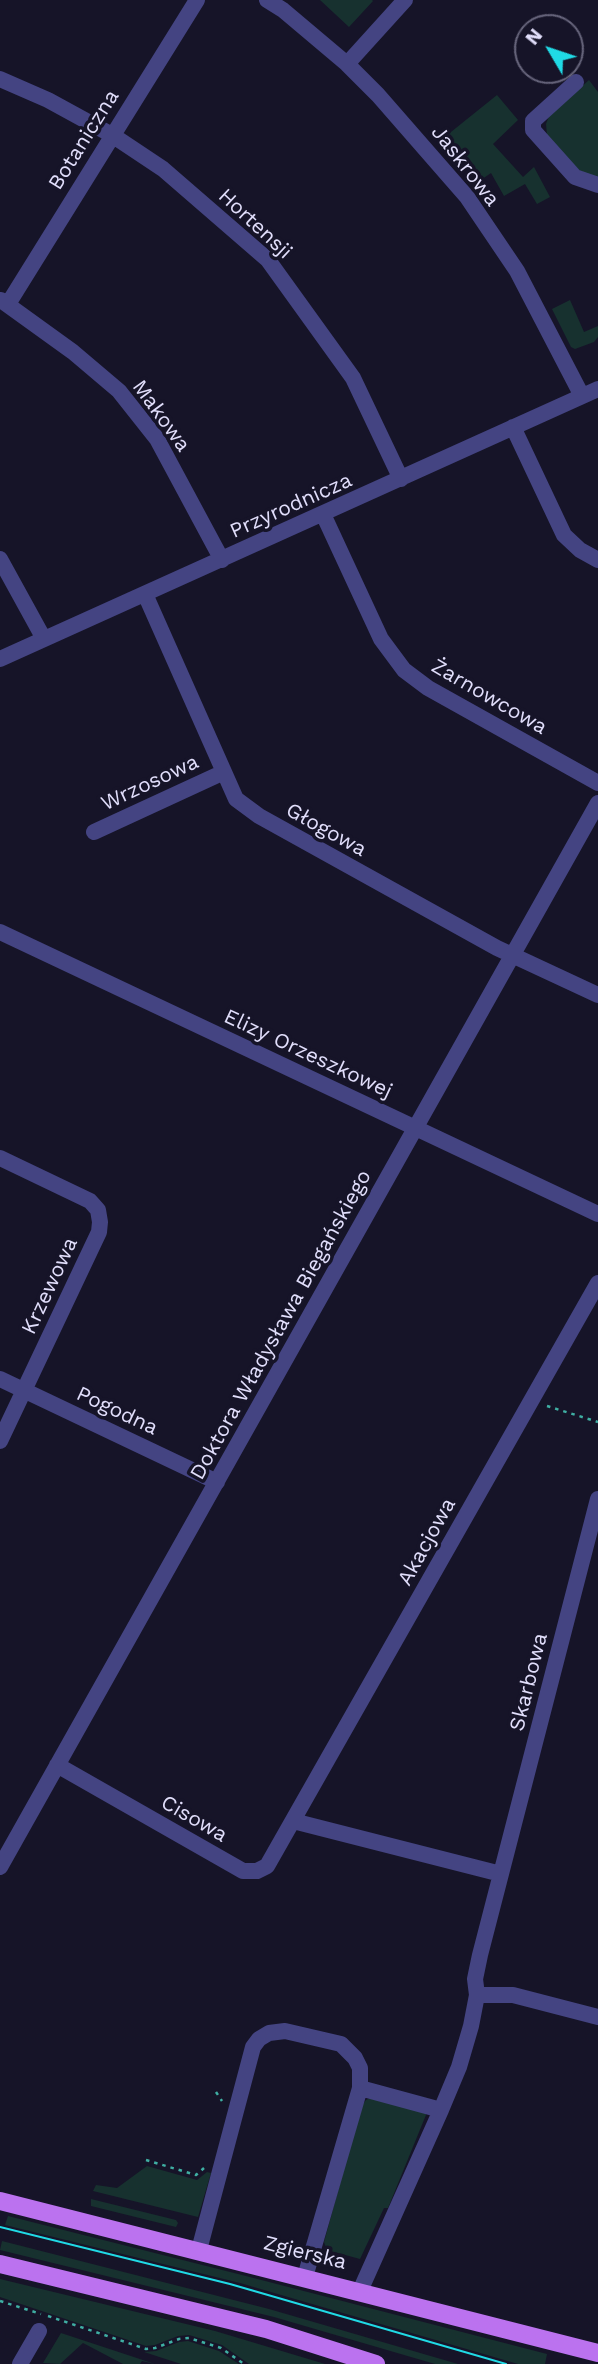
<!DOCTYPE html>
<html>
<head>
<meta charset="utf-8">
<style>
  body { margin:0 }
  #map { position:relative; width:598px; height:2364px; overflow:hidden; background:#161428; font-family:"Work Sans",sans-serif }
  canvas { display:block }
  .north { position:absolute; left:514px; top:14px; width:70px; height:70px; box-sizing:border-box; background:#161428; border:2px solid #67657c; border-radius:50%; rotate:309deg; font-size:19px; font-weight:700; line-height:28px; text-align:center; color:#e1defb }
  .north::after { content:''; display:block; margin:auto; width:24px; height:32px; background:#20dae5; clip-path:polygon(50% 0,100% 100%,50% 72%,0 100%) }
</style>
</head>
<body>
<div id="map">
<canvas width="598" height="2364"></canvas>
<div class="north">N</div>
</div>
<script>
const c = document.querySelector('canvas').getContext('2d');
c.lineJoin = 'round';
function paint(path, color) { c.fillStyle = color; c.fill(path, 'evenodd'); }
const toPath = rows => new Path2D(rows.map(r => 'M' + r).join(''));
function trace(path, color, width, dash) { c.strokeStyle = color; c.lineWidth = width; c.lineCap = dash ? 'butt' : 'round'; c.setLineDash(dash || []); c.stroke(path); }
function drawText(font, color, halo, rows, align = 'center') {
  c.font = font + ' "Work Sans",sans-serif'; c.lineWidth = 7; c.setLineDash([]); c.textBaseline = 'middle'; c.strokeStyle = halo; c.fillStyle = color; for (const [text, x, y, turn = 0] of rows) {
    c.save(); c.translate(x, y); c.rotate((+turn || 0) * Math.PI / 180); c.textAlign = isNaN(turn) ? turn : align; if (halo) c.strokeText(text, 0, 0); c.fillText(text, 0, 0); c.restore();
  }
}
paint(toPath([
  [320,0,372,0,373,1,349,27],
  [589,80,598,92,598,179,572,167,547,135,546,124,549,116],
  [497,95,518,120,493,144,523,177,534,167,550,197,537,204,525,184,504,196,491,173,475,184,441,140],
  [570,300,584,332,598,326,598,337,594,342,575,349,571,347,552,309],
  [374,2096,428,2110,388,2208,384,2208,360,2259,327,2250,324,2242,361,2107,366,2100],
  [147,2166,197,2180,207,2172,211,2173,198,2217,93,2191,96,2185,117,2188],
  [91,2199,176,2220,178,2223,176,2227,91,2206],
  [8,2216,242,2275,547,2354,545,2364,518,2364,240,2283,5,2225],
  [2,2241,269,2309,458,2364,435,2364,274,2317,0,2250],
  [0,2279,215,2331,325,2364,249,2364,222,2345,189,2335,178,2336,155,2345,146,2346,0,2297],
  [61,2333,155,2364,142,2361,140,2364,123,2364,83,2343,60,2364,43,2363],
  [188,2341,219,2351,239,2364,181,2364,144,2352,156,2351,179,2342]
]), '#17312f');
trace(toPath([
  [547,1406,598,1422],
  [216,2092,222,2101],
  [146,2160,196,2175,204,2168],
  [0,2301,41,2314],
  [48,2316,146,2349,155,2348,179,2339,189,2338,221,2348,244,2364]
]), '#3fafa3', 2.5, [3.5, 5]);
trace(toPath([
  [267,0,283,10,347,64,378,95,467,197,517,271,582,396],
  [347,64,405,0],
  [0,79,48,100,112,135,163,169,268,260,353,378,401,479],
  [576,82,533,121,533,130,575,177,598,185],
  [1,300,73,352,119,391,157,439,222,560],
  [8,304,197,0],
  [513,427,564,535,580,550,598,560],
  [323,514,381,639,404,670,428,688,598,783],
  [0,559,44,639],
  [145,594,236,799,259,816,497,948,598,995],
  [0,659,598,389],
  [94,832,224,772],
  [0,932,598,1214],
  [0,1158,90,1201,98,1210,100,1222,99,1232,0,1441],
  [0,1379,217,1482],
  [57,1765,243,1871,257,1871,267,1866,598,1283],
  [293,1821,501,1874],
  [0,1867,598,803],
  [477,1995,513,1995,598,2017],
  [360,2088,441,2110],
  [199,2250,253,2047,259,2039,269,2033,285,2031,341,2044,355,2058,360,2068,360,2088,305,2277],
  [360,2291,441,2110,459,2067,471,2026,477,1995,475,1979,480,1955,598,1499],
  [20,2364,39,2331]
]), '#444482', 16);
trace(toPath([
  [0,2201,598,2353],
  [0,2264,266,2329,376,2364]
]), '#bb72ef', 18);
trace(toPath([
  [0,2227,230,2284,506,2364]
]), '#20dae5', 2);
drawText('21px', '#e1defb', '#161428', [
  ["Botaniczna",84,140,-58],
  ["Jaskrowa",465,166,52],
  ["Hortensji",255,224,43],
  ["Makowa",161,416,54],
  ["Przyrodnicza",291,506,-24],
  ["Żarnowcowa",489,697,30],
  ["Wrzosowa",150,783,-25],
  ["Głogowa",326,830,29],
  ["Elizy Orzeszkowej",308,1054,25],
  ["Krzewowa",50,1286,-65],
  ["Doktora Władysława Biegańskiego",281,1325,-61],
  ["Pogodna",117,1411,25],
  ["Akacjowa",427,1542,-61],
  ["Skarbowa",529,1682,-76],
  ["Cisowa",194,1819,30],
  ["Zgierska",305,2253,14]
]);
</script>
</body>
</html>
